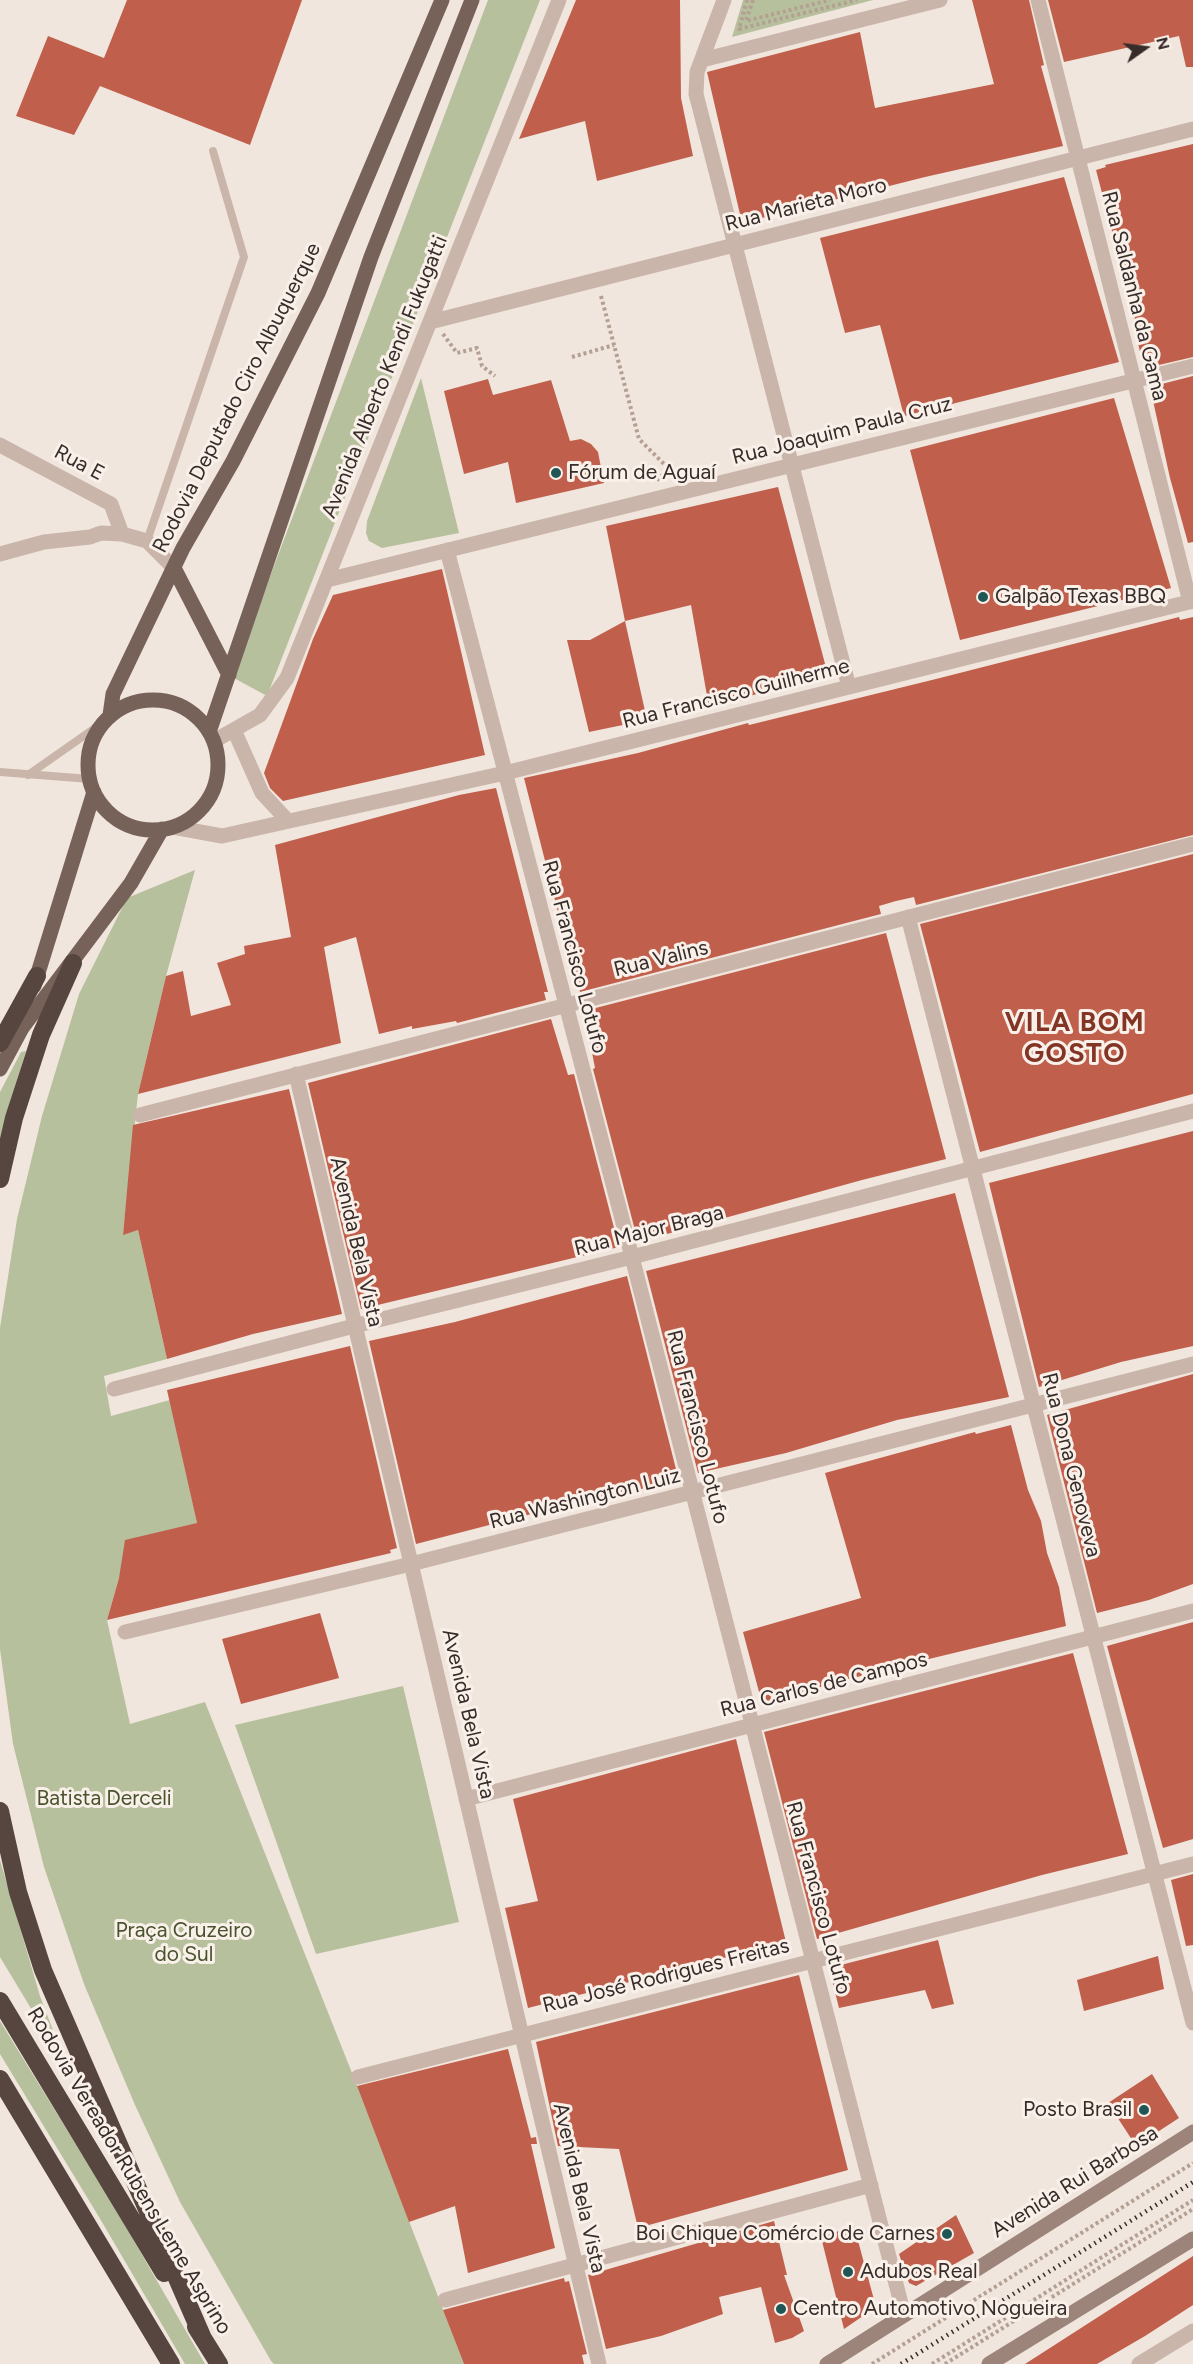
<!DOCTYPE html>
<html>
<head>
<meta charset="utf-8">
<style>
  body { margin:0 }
  #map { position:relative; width:1193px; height:2364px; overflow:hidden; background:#f1e6dd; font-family:Figtree,sans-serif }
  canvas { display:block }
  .north { position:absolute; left:1115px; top:18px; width:60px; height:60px; -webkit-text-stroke:4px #f9f0e9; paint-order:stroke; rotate:76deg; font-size:16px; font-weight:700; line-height:24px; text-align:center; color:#362c29 }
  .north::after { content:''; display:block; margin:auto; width:21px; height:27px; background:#362c29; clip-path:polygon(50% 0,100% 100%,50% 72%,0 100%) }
</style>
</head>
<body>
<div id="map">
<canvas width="1193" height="2364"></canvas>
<div class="north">N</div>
</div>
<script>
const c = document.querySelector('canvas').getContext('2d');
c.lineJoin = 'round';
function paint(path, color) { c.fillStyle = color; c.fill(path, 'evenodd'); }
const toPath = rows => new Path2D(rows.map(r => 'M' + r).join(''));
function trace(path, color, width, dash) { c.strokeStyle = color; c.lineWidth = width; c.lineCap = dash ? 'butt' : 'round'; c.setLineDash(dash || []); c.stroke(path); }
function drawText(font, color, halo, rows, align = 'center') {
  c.font = font + ' Figtree,sans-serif'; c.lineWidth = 6; c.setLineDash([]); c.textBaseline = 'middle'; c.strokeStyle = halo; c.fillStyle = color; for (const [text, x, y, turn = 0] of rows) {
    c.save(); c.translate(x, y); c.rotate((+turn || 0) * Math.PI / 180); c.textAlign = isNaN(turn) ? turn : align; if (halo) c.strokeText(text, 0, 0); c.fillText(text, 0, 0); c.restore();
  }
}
paint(toPath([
  [488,0,540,0,267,696,232,677],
  [743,0,873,0,732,37],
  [421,378,459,533,382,548,369,541,366,533,367,521],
  [195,870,166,976,138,1094,123,1234,138,1230,167,1359,104,1376,111,1416,170,1400,197,1523,119,1578,107,1620,130,1724,205,1702,354,2078,464,2364,274,2364,271,2361,180,2202,135,2105,84,1984,44,1867,13,1744,0,1649,0,1328,17,1219,42,1116,79,994,127,898],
  [26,1051,9,1105,0,1142,0,1092,21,1052],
  [403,1686,459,1922,316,1954,235,1725],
  [0,1860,40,1996,59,2046,56,2050,0,1957],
  [0,2021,115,2208,205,2364,185,2364,99,2217,0,2054]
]), '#b7c09d');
paint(toPath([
  [127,0,302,0,250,145,100,86,74,135,16,116,48,36,104,58],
  [576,0,680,0,681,98,693,156,597,181,585,121,519,139],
  [972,0,1029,0,1044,65,1041,66,1063,146,925,177,742,223,707,72,860,32,875,108,994,84],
  [1048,0,1193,0,1193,67,1186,67,1179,36,1064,62],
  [1193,144,1193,357,1146,368,1145,360,1142,361,1138,343,1141,342,1096,170,1106,167,1105,165],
  [1064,177,1119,362,904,416,880,325,845,333,820,238],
  [1193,376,1193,542,1188,543,1170,478,1150,387],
  [488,379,493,395,551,380,570,441,581,439,591,444,598,452,604,483,516,503,508,462,464,474,444,391],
  [1114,398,1171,588,960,640,910,450],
  [778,487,828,675,742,698,742,700,709,707,691,605,625,621,606,526],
  [442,569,485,755,283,801,270,788,264,773,313,639,333,595],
  [1179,617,1180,620,1193,617,1193,835,916,905,914,897,896,901,879,906,881,914,580,992,578,982,576,983,524,778,638,753,748,723,749,725,940,678],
  [625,621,647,720,589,732,567,640,590,640],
  [496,788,548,992,544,992,546,1000,457,1023,456,1021,412,1029,412,1026,379,1034,356,937,324,947,341,1043,138,1094,166,976,183,971,191,1016,231,1005,217,963,245,954,244,946,291,937,275,845,459,795],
  [1193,854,1193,1094,980,1152,920,924],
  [886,933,946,1159,862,1180,638,1242,593,1069,595,1068,584,1011],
  [551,1019,568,1075,574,1074,619,1247,361,1309,308,1083],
  [289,1089,342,1314,253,1334,167,1359,138,1230,123,1235,133,1125],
  [1193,1131,1193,1346,1121,1362,1039,1387,989,1183],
  [955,1193,1009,1397,897,1420,786,1453,698,1473,646,1271],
  [627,1276,678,1477,676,1477,677,1481,551,1509,416,1544,369,1341,455,1322],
  [350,1346,397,1548,390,1550,391,1553,107,1620,119,1578,125,1540,197,1523,167,1390],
  [1193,1374,1193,1584,1149,1600,1097,1613,1047,1415],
  [1011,1425,1028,1490,1041,1521,1047,1553,1059,1587,1066,1626,879,1671,762,1703,743,1632,861,1598,825,1473,975,1432,976,1434],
  [320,1613,339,1678,241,1704,222,1639],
  [1193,1622,1193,1839,1163,1848,1107,1646],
  [1073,1653,1128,1854,1042,1875,817,1939,764,1732],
  [736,1739,786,1942,528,2008,505,1908,538,1901,513,1799],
  [1193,1874,1193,1945,1186,1946,1171,1880],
  [938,1940,954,2004,932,2009,925,1990,839,2008,829,1968],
  [1158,1956,1164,1989,1084,2011,1077,1980],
  [799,1975,848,2170,638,2228,619,2149,558,2146,536,2042],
  [508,2049,531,2138,536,2137,537,2144,531,2144,555,2248,468,2273,455,2206,409,2222,357,2086],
  [1152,2074,1179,2118,1136,2146,1108,2103],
  [956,2215,974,2253,916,2286,909,2283,899,2254],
  [774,2221,787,2275,784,2275,804,2331,792,2338,775,2343,761,2287,719,2297,723,2314,661,2336,606,2349,588,2275],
  [854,2226,876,2307,844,2329,821,2237],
  [1193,2256,1193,2305,1145,2336,1097,2364,1025,2364],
  [564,2278,565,2282,569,2281,587,2354,582,2355,584,2364,464,2364,443,2310]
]), '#c05f4b');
trace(toPath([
  [747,0,739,29,857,0],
  [753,0,746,21,830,0],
  [601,296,639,439,669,469,656,481],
  [443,334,457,353,477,348,482,366,495,376],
  [572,357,614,345],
  [872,2364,1193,2163],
  [932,2364,1193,2200],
  [945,2364,1193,2209]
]), '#b49f93', 4, [3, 3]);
trace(toPath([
  [147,541,244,257,213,151],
  [0,772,90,779],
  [28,775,105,721]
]), '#c9b5a9', 8);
trace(toPath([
  [724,0,697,72,696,94,849,687],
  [1038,0,1190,602],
  [702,60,940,0],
  [430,322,1193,129],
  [0,445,111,504,122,534],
  [447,550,632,1257,904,2315],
  [0,554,44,542,90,537,101,533,122,534,147,541,174,568],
  [327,580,1193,366],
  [234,730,262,793,288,821],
  [214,741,260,715,287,678,559,0],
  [173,827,222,836,505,773,1193,601],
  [908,917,1193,2023],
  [296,1074,599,2364],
  [140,1115,1193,844],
  [114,1389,354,1326,632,1257,1193,1111],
  [125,1632,411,1564,1193,1364],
  [466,1799,1193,1611],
  [358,2077,1193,1864],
  [445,2300,871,2185],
  [1139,2364,1193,2331]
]), '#c9b5a9', 15);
trace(toPath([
  [827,2364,1193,2132],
  [989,2364,1193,2239]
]), '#9c847a', 15);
trace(toPath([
  [174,568,229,675],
  '88 765a65 65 0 1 1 130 0a65 65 0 1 1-130 0Z',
  [110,715,113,694,183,548,233,461,318,293,442,0],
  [209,732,371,257,472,0],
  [34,986,94,792],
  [0,1069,22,1028,131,883,162,829]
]), '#77625a', 15);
trace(toPath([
  [0,1043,37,976],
  [0,1179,14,1118,41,1035,73,963],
  [0,1811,18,1892,43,1970,202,2336],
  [0,2001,164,2273],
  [0,2079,171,2364],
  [196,2327,219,2364]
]), '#574540', 18);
trace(toPath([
  [901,2364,1193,2182]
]), '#362c29', 4.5, [1.5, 4.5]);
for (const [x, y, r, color] of [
  [556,473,6,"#205655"],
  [983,597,6,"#205655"],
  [1144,2110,6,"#205655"],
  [947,2234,6,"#205655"],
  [848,2272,6,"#205655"],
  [781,2309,6,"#205655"]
]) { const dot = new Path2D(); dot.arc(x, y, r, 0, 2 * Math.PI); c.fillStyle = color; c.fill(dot); trace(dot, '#f9f0e9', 2); }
drawText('21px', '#362c29', '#f9f0e9', [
  ["Rua Marieta Moro",806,205,-14],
  ["Rua Saldanha da Gama",1134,296,76],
  ["Avenida Alberto Kendi Fukugatti",385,377,-68],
  ["Rodovia Deputado Ciro Albuquerque",237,398,-63],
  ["Rua Joaquim Paula Cruz",842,431,-14],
  ["Rua E",79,463,28],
  ["Rua Francisco Guilherme",736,694,-14],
  ["Rua Francisco Lotufo",574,957,75],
  ["Rua Valins",661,959,-14],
  ["Rua Major Braga",649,1231,-14],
  ["Avenida Bela Vista",356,1242,77],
  ["Rua Francisco Lotufo",697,1427,76],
  ["Rua Dona Genoveva",1071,1465,76],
  ["Rua Washington Luiz",585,1499,-14],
  ["Rua Carlos de Campos",824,1685,-14],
  ["Avenida Bela Vista",468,1714,77],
  ["Rua Francisco Lotufo",818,1898,75],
  ["Rua José Rodrigues Freitas",666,1976,-14],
  ["Rodovia Vereador Rubens Leme Asprino",129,2171,59],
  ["Avenida Rui Barbosa",1075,2182,-32],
  ["Avenida Bela Vista",579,2188,77]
]);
drawText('21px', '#362c29', '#f9f0e9', [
  ["Fórum de Aguaí",568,473],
  ["Galpão Texas BBQ",995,597],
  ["Posto Brasil",1132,2110,"right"],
  ["Boi Chique Comércio de Carnes",935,2234,"right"],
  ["Adubos Real",860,2272],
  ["Centro Automotivo Nogueira",793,2309]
], 'left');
drawText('21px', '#48532d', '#f9f0e9', [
  ["Batista Derceli",104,1799],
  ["Praça Cruzeiro",184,1931],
  ["do Sul",184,1955]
]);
c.letterSpacing = '1.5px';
drawText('bold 27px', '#823425', '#f9f0e9', [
  ["VILA BOM",1075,1023],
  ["GOSTO",1075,1054]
]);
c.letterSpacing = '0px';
</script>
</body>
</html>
